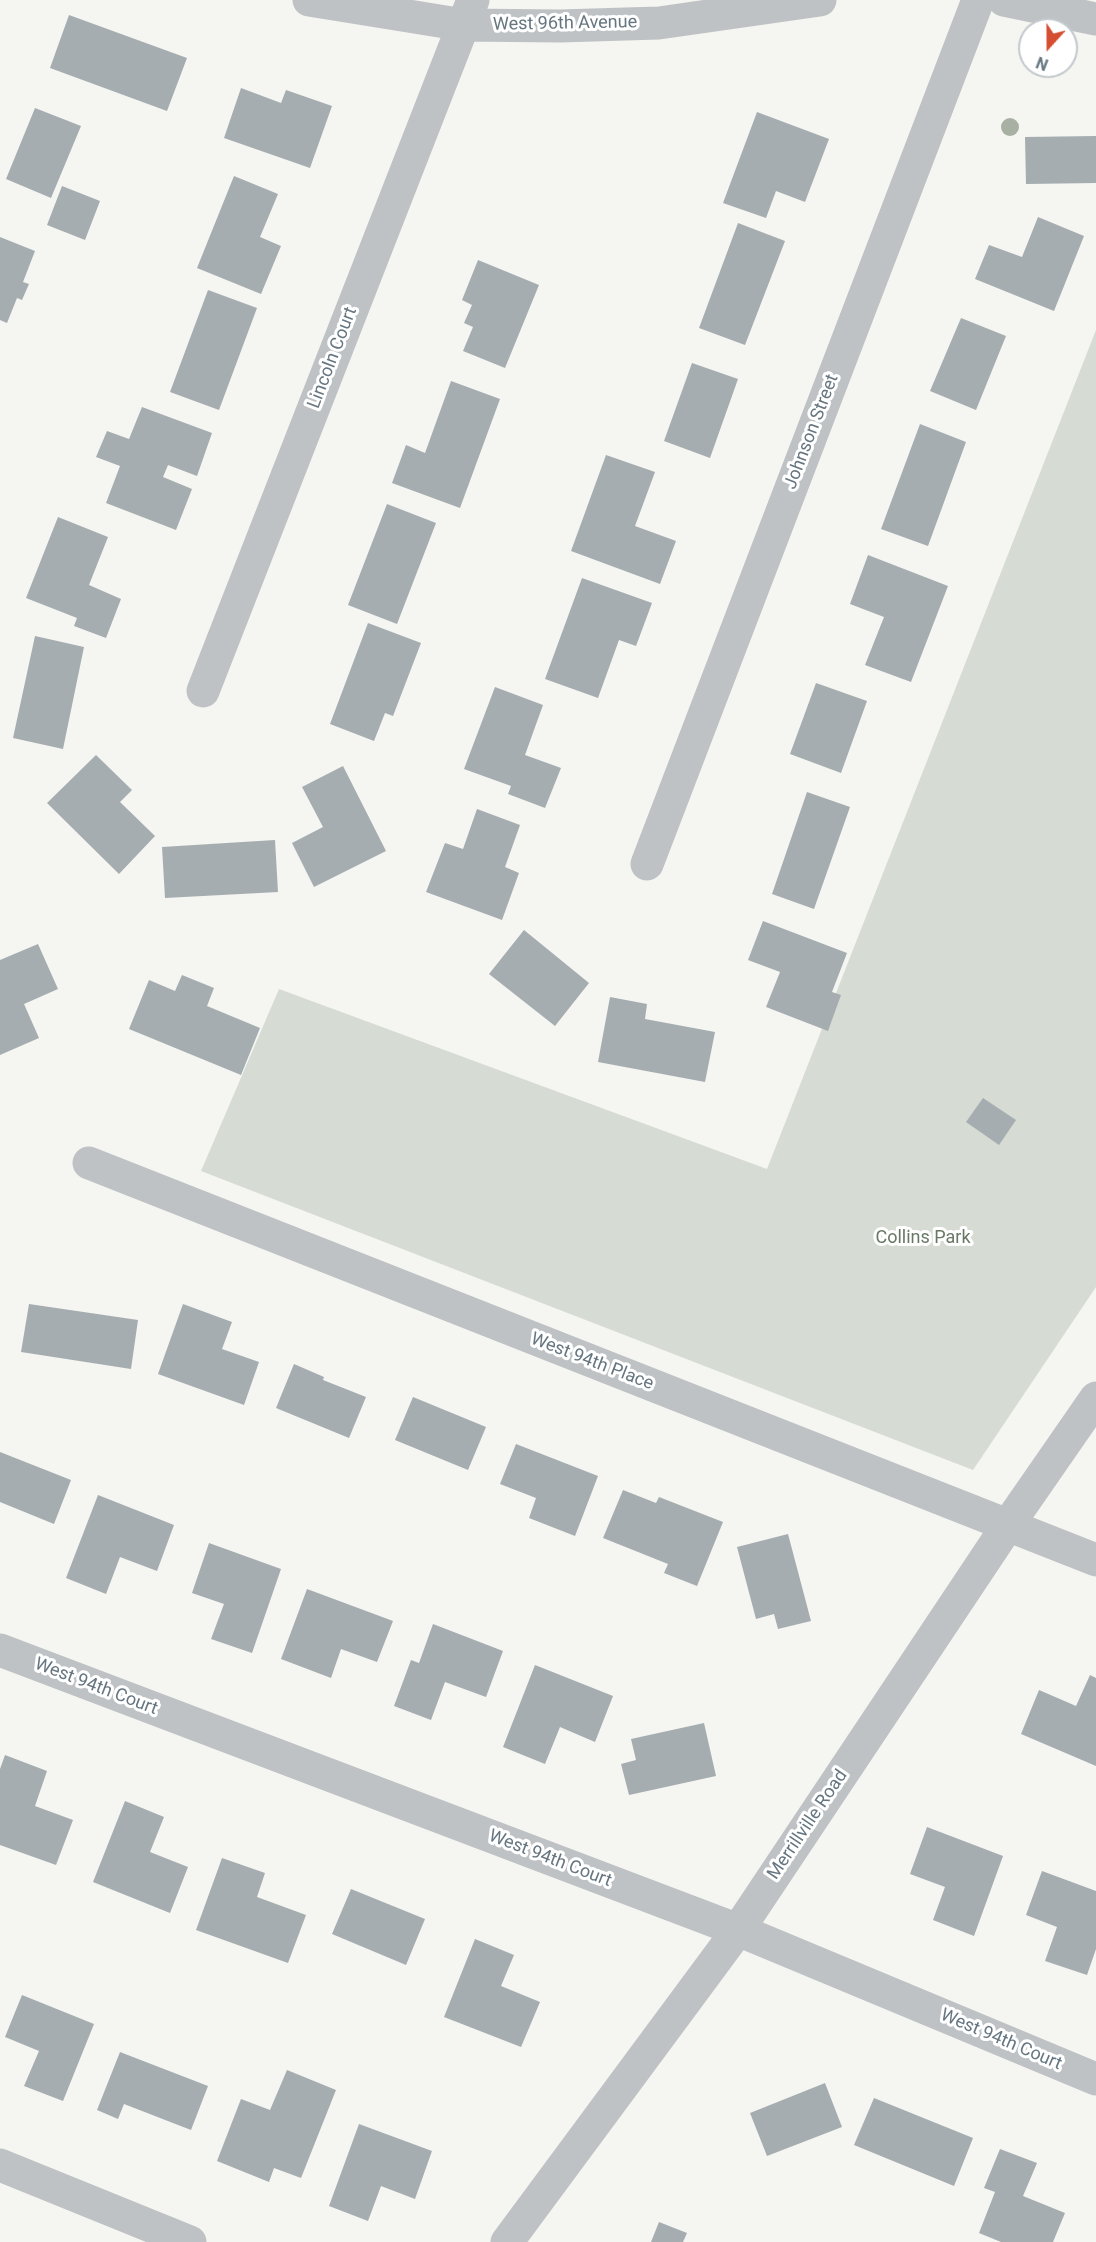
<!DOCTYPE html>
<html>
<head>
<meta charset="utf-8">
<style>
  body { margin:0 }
  #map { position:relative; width:1096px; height:2242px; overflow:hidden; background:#f5f5f1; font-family:Roboto,sans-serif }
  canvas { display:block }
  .north { position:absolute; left:1018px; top:18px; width:60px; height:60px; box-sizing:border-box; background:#fff; border:2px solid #c2c8cc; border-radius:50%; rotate:201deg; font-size:16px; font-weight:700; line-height:24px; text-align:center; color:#667680 }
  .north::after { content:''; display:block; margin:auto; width:21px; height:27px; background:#d54e31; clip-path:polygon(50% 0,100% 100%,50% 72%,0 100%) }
</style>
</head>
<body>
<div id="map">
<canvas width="1096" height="2242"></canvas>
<div class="north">N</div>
</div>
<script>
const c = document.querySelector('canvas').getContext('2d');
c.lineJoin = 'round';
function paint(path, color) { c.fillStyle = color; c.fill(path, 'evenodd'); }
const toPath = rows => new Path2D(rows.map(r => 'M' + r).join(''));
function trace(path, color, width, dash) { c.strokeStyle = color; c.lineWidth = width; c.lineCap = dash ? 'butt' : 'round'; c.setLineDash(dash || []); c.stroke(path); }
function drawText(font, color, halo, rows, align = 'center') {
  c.font = font + ' Roboto,sans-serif'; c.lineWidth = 6; c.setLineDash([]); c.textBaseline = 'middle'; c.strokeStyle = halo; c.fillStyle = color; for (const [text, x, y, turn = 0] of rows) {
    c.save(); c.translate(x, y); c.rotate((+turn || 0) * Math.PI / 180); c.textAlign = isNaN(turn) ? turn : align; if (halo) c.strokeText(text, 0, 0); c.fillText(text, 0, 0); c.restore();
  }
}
paint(toPath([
  [1096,330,1096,1287,973,1470,201,1171,279,989,767,1169]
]), '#d6dbd3');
paint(toPath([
  [69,15,187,58,167,111,50,68],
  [241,88,281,103,286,90,332,106,310,168,224,138],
  [35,108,81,126,51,198,6,179],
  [757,112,829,139,805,202,776,191,766,218,723,203],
  [1096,136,1096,183,1026,184,1025,137],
  [234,176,278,194,260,237,281,246,261,294,197,268],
  [62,186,100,201,85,240,47,225],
  [1038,217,1084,236,1054,311,975,279,989,245,1022,257],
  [738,223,785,241,745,345,699,328],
  [0,237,35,251,23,282,29,284,22,300,17,298,7,323,0,320],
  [478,260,539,285,505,368,463,351,473,327,464,323,472,305,462,300],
  [208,290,257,308,219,410,170,392],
  [961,318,1006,336,976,410,930,391],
  [692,363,738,379,710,458,664,441],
  [451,381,500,399,460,508,392,483,406,445,425,453],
  [142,407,212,433,197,476,168,465,163,477,192,489,176,530,106,503,120,466,96,457,107,431,129,439],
  [920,424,966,442,928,546,881,529],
  [606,455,655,472,635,526,676,541,660,584,571,551],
  [387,504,436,523,397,624,348,605],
  [58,517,108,537,89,585,121,599,106,638,74,626,77,618,26,598],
  [868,555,948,586,911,682,865,665,884,617,850,604],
  [582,578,652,603,636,646,619,640,598,698,545,679],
  [368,623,421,643,393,716,385,713,374,741,330,724],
  [35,636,84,647,63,749,13,738],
  [816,683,867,701,841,773,790,754],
  [495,687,543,705,525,755,561,768,545,808,508,794,511,786,464,769],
  [96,755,132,790,120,802,155,836,119,874,47,803],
  [343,766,386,851,314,887,292,843,323,827,302,787],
  [807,792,850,807,814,909,772,894],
  [477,809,520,825,505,867,519,873,502,920,426,892,445,843,463,849],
  [275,840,278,892,165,898,162,847],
  [763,921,847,953,832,992,841,995,828,1031,766,1007,780,972,748,960],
  [524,930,589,983,555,1026,489,974],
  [38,944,58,989,24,1004,39,1038,0,1055,0,960],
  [182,975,214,988,207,1006,260,1028,241,1075,129,1029,149,980,175,991],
  [610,997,647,1004,645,1019,715,1032,705,1082,598,1062],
  [983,1098,1016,1120,999,1145,966,1122],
  [29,1304,138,1320,131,1369,21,1352],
  [183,1304,232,1322,222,1349,259,1362,244,1405,158,1374],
  [294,1364,324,1377,323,1380,366,1397,349,1438,276,1408],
  [413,1397,486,1427,468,1470,395,1440],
  [516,1444,598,1476,575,1536,529,1518,536,1498,500,1484],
  [0,1452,71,1480,54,1524,0,1502],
  [623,1490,656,1503,659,1497,723,1522,697,1586,664,1573,668,1564,603,1538],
  [98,1495,174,1525,157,1571,120,1557,106,1594,66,1578],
  [788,1534,811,1621,778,1629,774,1614,756,1619,737,1547],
  [209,1543,281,1569,252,1653,211,1639,224,1604,192,1593],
  [307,1589,393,1621,377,1662,341,1649,331,1678,281,1659],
  [433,1624,503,1651,486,1697,445,1682,431,1720,394,1706,411,1660,419,1663],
  [535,1665,613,1696,595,1742,560,1727,545,1764,503,1747],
  [1090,1675,1096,1678,1096,1766,1021,1734,1039,1690,1076,1706],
  [704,1723,716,1776,629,1795,621,1764,636,1760,631,1739],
  [5,1755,47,1771,35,1806,73,1820,56,1865,0,1845,0,1769],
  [125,1801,164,1817,150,1852,188,1867,170,1913,93,1882],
  [927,1827,1003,1856,974,1936,933,1920,945,1887,910,1874],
  [222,1858,265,1873,257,1897,306,1915,288,1963,196,1930],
  [1042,1871,1096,1891,1096,1949,1087,1975,1045,1961,1057,1927,1026,1915],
  [351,1889,425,1919,406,1965,332,1934],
  [475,1939,514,1955,501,1986,540,2002,521,2047,444,2017],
  [22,1995,94,2024,63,2101,24,2086,39,2051,5,2037],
  [120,2052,208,2086,191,2130,124,2104,118,2119,97,2110],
  [287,2070,336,2090,301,2178,274,2168,269,2182,217,2161,241,2099,270,2110],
  [825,2083,842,2127,767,2156,750,2113],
  [874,2098,973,2138,954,2186,854,2145],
  [359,2124,432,2151,415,2199,381,2186,368,2221,329,2206],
  [1000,2149,1037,2163,1023,2196,1065,2213,1053,2242,1001,2242,979,2233,995,2192,984,2188],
  [659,2222,687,2233,683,2242,651,2242]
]), '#a5adb1');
trace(toPath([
  [309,0,464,25,560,26,659,23,820,0],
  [1004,0,1096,19],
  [203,691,473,0],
  [647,864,978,0],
  [89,1163,1096,1560],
  [0,1650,738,1930,1096,2079],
  [0,2165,190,2242],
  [507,2242,738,1930,1008,1525,1096,1398]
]), '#bec2c5', 33);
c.fillStyle = '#a8b0a3';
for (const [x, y] of [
  [1010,127]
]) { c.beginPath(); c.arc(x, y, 9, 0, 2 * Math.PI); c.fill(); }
drawText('18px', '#667680', '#fff', [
  ["West 96th Avenue",565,24,-1],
  ["Lincoln Court",333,358,-69],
  ["Johnson Street",812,432,-69],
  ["West 94th Place",592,1362,21],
  ["West 94th Court",96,1687,21],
  ["Merrillville Road",808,1825,-56],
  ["West 94th Court",550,1859,21],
  ["West 94th Court",1001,2040,23]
]);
drawText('18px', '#697864', '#fff', [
  ["Collins Park",923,1238]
]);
</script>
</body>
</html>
